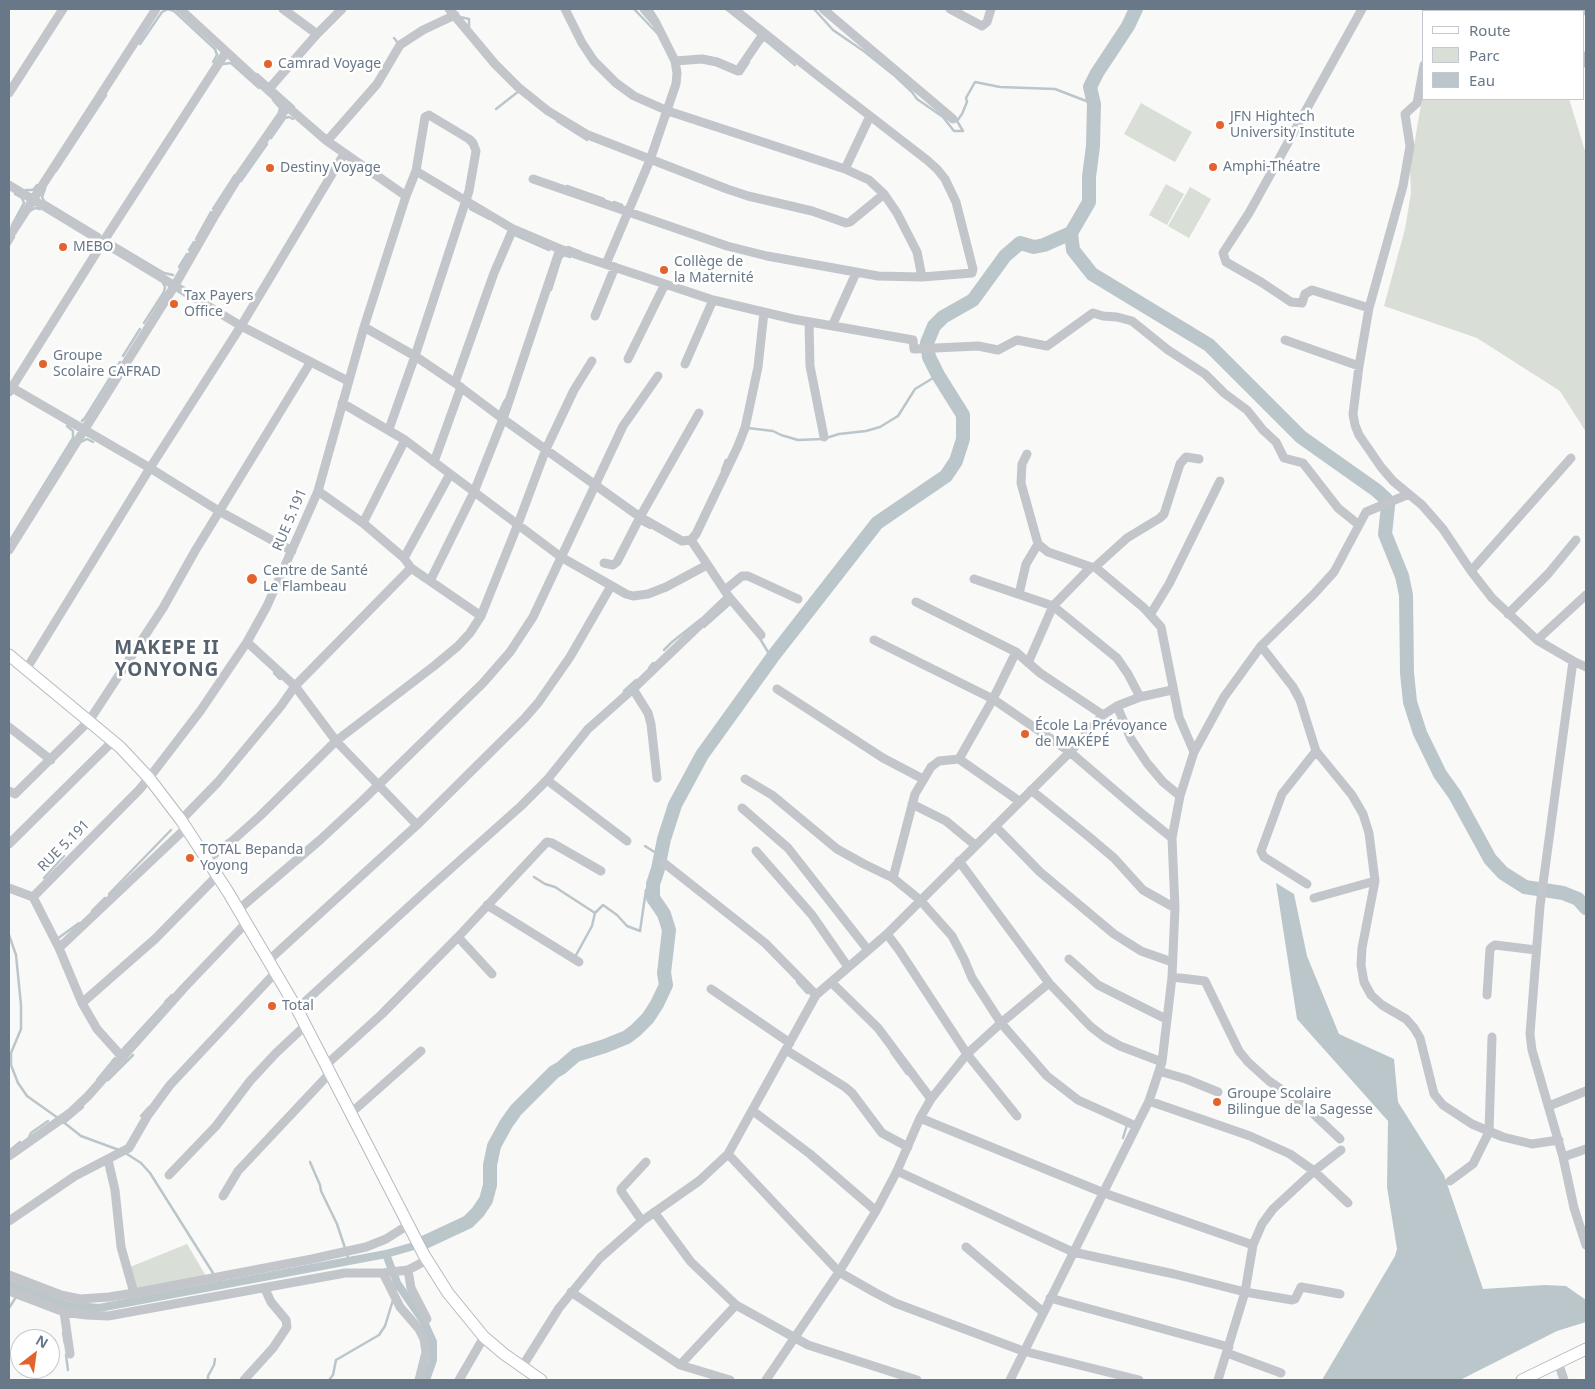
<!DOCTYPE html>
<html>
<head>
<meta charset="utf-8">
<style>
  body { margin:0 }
  #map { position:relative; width:1595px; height:1389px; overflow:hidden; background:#f9f9f7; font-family:"Noto Sans",sans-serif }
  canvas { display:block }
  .frame { position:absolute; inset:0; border:10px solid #687888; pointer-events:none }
  .legend { position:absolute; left:1422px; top:10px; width:162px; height:90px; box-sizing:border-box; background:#fff; border:1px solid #c3c9cf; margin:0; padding:6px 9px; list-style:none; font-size:15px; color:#687888 }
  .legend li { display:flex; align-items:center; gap:10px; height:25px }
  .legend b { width:25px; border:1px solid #c3c9cf }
  .north { position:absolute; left:10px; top:1329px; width:50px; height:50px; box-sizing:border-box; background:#fff; border:1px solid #c3c9cf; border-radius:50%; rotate:30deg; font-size:14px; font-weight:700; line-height:20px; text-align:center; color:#687888 }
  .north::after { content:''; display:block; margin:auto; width:18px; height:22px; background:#e4622c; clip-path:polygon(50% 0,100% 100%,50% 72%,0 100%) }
</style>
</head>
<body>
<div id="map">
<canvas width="1595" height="1389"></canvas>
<div class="frame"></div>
<ul class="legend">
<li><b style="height:6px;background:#fff"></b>Route</li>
<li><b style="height:14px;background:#d9ded6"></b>Parc</li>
<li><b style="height:14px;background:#bbc6cb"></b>Eau</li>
</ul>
<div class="north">N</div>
</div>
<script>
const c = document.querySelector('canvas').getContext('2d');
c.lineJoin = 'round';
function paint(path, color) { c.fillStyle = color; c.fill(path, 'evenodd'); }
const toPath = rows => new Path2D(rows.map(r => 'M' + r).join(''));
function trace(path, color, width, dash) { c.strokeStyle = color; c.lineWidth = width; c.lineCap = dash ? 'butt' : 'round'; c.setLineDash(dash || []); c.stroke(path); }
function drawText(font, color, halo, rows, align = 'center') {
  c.font = font + ' "Noto Sans",sans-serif'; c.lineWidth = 5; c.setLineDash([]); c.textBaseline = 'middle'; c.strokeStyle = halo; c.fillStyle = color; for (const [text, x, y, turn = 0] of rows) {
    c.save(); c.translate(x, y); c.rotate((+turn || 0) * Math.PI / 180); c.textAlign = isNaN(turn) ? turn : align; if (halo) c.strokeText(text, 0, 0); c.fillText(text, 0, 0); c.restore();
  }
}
paint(toPath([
  [1424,87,1424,99,1569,99,1586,154,1586,432,1560,391,1477,338,1384,306,1405,229,1411,193,1410,169],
  [1141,103,1192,132,1175,162,1124,134],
  [1166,184,1184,194,1167,225,1149,215],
  [1190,187,1211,199,1189,238,1168,226],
  [187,1244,206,1276,136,1291,130,1267]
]), '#d9ded6');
paint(toPath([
  [1276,883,1294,894,1307,956,1339,1034,1394,1059,1398,1102,1444,1175,1483,1289,1545,1285,1566,1286,1586,1300,1586,1322,1557,1331,1460,1380,1322,1380,1395,1256,1397,1249,1387,1187,1388,1121,1297,1019]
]), '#bbc6cb');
trace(toPath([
  [168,9,174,11,215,49,217,55,213,62],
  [634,9,657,33],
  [651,9,658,20],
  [726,9,759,35],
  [814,9,833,30,865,52,895,76,912,92,917,99,943,117,954,131,963,131,957,121,962,114,967,102,966,98,975,82,1000,87,1055,89,1094,104],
  [460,17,469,19,469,27],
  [394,38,398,43,400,43],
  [763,41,765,40,795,65],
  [140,44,162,12,168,9],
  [223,64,231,63,259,88],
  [257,74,294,107],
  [741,74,749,62],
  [273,100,280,108,279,112],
  [496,109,519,91],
  [557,121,587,140],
  [271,138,285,118,289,117,293,119],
  [56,171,106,95],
  [241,181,267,144],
  [567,186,604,199],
  [45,189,42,197,44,201,100,235],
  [26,190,33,190,37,185],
  [614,202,622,205],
  [213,209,235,175],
  [470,209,489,219],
  [30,211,35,208,40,209],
  [12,225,24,203,22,198,15,194],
  [515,235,549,250],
  [196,239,211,212],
  [112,242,164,273,173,275],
  [9,245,14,237],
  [568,247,581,252],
  [189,250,194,242],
  [179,267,187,254],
  [551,290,561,258,564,255,570,257],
  [144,323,164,292,165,287,163,283],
  [123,356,140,329],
  [499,413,505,400],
  [82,421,85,418,120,362],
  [748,428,773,431,781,435,798,440,823,439,839,434,866,431,880,427,898,416,915,389,938,375],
  [81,442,87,439,93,442],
  [722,470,726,460],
  [642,524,650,528],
  [9,542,73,438,73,431,67,426],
  [704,627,731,603],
  [759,637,768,652,774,655],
  [664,650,672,642,701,619],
  [649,668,653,663],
  [274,673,280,679],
  [624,691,636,680],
  [645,846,656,853,661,854],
  [534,877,545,884,555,887,595,913],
  [44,878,64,856],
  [109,894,171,830],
  [92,911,105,898],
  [9,935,16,955,21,1005,21,1029,11,1053,11,1065,18,1083,27,1096,58,1118],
  [57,939,79,923],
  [575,957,592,926,595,913,603,905,617,915,627,926,640,931,646,890,653,884],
  [797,982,807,993],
  [165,1002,172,995],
  [121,1051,164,1004],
  [891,1052,907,1074],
  [97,1080,115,1058],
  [108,1080,133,1055],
  [141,1116,149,1107],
  [62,1121,81,1136,119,1150],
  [64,1123,83,1107],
  [29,1137,31,1133,48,1121],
  [1123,1138,1127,1125],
  [9,1151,20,1142],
  [127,1154,141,1163,150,1173,213,1273],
  [310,1162,320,1185,321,1191,337,1224,345,1248],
  [347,1254,349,1261],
  [219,1282,221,1285],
  [395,1292,397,1283],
  [9,1308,16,1297],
  [63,1333,65,1344],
  [66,1355,68,1370],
  [208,1380,208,1376,214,1365,215,1359],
  [329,1380,333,1375,336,1360,379,1335,385,1326,393,1300]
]), '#bbc6cb', 2.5);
trace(toPath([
  [386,1254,392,1270],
  [394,1274,397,1283,424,1322,433,1342,433,1360,426,1380],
  [9,1284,66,1305,99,1308,386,1254,421,1244]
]), '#bbc6cb', 8);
trace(toPath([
  [1136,9,1128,26,1097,73,1090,87,1094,104,1093,146,1089,177,1089,202,1071,233,1073,250,1092,274,1209,345,1301,437,1376,490,1386,499,1388,506,1385,534,1402,576,1406,595,1407,673,1410,702,1420,733,1440,774,1455,795,1490,859,1503,873,1525,887,1563,893,1578,899,1586,908],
  [423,1243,468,1222,478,1212,486,1200,490,1185,490,1165,494,1146,506,1124,516,1110,554,1072,561,1068,576,1055,605,1046,627,1037,636,1030,648,1018,657,1004,666,985,664,973,669,930,664,914,653,898,653,884,658,869,664,839,675,805,702,755,774,655,877,523,946,476,956,461,963,439,963,415,938,375,929,357,927,343,934,326,943,317,973,300,1005,256,1020,243,1034,247,1044,245,1071,233]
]), '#bbc6cb', 14);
const major = toPath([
  [9,655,120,747,149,778,181,820,228,892,297,1009,424,1255,448,1293,484,1337,504,1354,541,1380],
  [1522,1380,1586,1349]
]);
trace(major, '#b6babf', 13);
trace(toPath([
  [180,9,268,90,327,141,406,196],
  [283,9,317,34],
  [449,9,495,64,518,87,548,111,588,135,727,189,748,196,812,211,846,223,850,222,884,194],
  [565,9,582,43,594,61,616,83,634,96,668,111,845,169,869,180,884,194,897,213,917,252,922,277],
  [823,9,953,119],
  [950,9,982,26,987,22,991,9],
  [1362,9,1249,213,1223,253,1226,262,1261,282,1291,302,1302,303,1305,294,1312,290,1369,308],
  [1583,9,1586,11],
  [1449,11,1450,9],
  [1584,56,1586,63],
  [675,61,702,59,717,62,738,71,764,33],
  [1424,65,1417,103,1405,114,1410,146,1403,186,1369,308,1359,366,1353,414,1355,425,1359,435,1381,467,1393,481,1422,505,1443,529,1471,571,1492,598,1537,640,1573,661,1586,667],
  [268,90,317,34,342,9],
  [9,93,63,9],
  [327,141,377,84,400,45,423,30,455,15],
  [845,169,870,116],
  [416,171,513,229,560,249,713,300,793,319,913,340,914,349,978,346,998,350,1017,340,1047,346,1093,313,1103,316,1117,317,1132,321,1168,350,1205,374,1224,393,1247,410,1263,430,1276,442,1284,458,1303,463,1338,508,1359,525],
  [533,179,727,246,767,256,878,276,922,277,972,273,973,269,956,202,945,179,937,169,927,160,817,75,734,9],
  [9,185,241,326,348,381],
  [9,237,156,9],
  [606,264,650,160,676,84,677,73,675,61,656,23,644,9],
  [595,316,615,267],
  [809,322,810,366,824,437],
  [832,326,856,273],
  [364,327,415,356,455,383,503,419,640,517,699,413],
  [1285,340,1359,366],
  [628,359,665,284],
  [685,364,713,300],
  [455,383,494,273,513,229],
  [9,386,150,468,219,511,292,551],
  [9,392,103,242,226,52],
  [342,403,405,440,561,557,626,594,633,596,648,594,666,587,707,565],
  [1027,454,1022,464,1021,483,1038,544,1048,552,1091,567,1095,567,1144,608,1161,627,1179,717,1194,752],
  [434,462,461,387],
  [318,491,363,523,404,558,411,568,430,581,474,492,503,419,560,249],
  [363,523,405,440],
  [691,540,729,597,761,635],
  [9,550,175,285,214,217,241,173,287,107],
  [404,558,450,474],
  [604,563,613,565,617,562,640,517,682,541,691,540,696,534,738,446,745,428,758,367,764,312],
  [1095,567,1127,538,1160,518,1164,514,1180,464,1186,457,1199,459],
  [1471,571,1571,458],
  [974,579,1053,606,1117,658,1128,674,1140,697],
  [430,581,481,616],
  [725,590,742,576,748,576,798,599],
  [1019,594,1026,564,1038,544],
  [916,602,1016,652,1040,673,1103,715],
  [1508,614,1548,574,1576,540],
  [1150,615,1169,584,1220,481],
  [874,640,993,699,1070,752,1140,812,1172,838],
  [1537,640,1586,595],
  [247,642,295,686,336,741,417,825],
  [1261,646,1293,687,1300,700,1316,751,1352,795,1363,814,1369,833,1375,881,1362,948,1361,965,1364,982,1371,995,1382,1005,1406,1019,1414,1028,1420,1038,1434,1094,1443,1105,1472,1124,1503,1137,1532,1144,1559,1140],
  [1573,661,1540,906,1530,1034,1532,1050,1563,1157,1574,1208,1586,1245],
  [1028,663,1053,606,1091,567],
  [27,668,150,468,241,326,344,154],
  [633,689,648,713,651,724,657,778],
  [777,689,883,758,923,779],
  [1117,706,1131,739,1147,763,1163,782,1180,796],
  [9,727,51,760],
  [959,759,1019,801],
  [745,779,772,795,837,849,864,864,893,878,920,900,952,936,964,959,972,978,1001,1023,1047,1076,1078,1100,1136,1126],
  [547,780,627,841],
  [1031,790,1088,836,1114,858,1143,890,1175,908],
  [9,791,15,794,89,721,163,608,195,551,310,363],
  [912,804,946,821,975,845],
  [742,808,788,848,868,950],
  [181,820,218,782,281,706,295,686,411,568],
  [995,826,1040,872,1114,934,1141,951,1172,962],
  [9,844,113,741],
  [756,851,812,915,848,967],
  [206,860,231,842,260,816,336,741,434,666,458,646,470,633,481,616,518,524,546,449,574,390,592,361],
  [959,861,1049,983,1090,1026,1104,1037,1120,1046,1162,1062],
  [664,863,765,943,816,995],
  [893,878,915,794,931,767,939,761,959,759,993,699,1016,652],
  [1307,884,1264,857,1261,851,1282,794,1316,751],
  [9,888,33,897,59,948,82,1003,97,1029,123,1058],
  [33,897,139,790,149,778,201,710,247,642,267,606,318,491,364,327,406,196,416,171,425,117,429,115,469,139,473,143,476,151,469,191,415,356,389,429],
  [1314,898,1375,881],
  [487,905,579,962],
  [238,910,320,840,362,801,483,683,510,652,533,617,623,426,658,376],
  [887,934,899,950,967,1054,1017,1116],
  [458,937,492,974],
  [59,948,186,828],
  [1069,959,1098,985,1166,1019],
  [269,960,417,825,524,719,538,703,570,657,611,586],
  [1172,977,1205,981,1239,1051,1248,1062,1269,1081,1304,1105,1340,1139],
  [831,982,878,1028,931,1099],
  [711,989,790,1043],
  [1487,995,1490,949,1492,947,1495,945,1536,950],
  [82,1003,155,939,217,876],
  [297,1009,428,889,521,806,547,780,588,729,633,689,729,597],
  [786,1050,845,1087,852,1093,882,1133,908,1147],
  [327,1064,382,1014,458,937,544,845,547,842,552,843,601,871],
  [1159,1071,1186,1079,1218,1092],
  [1149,1101,1250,1136,1290,1154,1314,1171,1348,1203],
  [1549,1106,1586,1091],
  [753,1111,810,1154,876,1211],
  [351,1113,421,1051],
  [920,1118,1104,1193,1253,1245],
  [728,1154,839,1272,874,1292,895,1303,1023,1351,1139,1380],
  [9,1156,70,1113,88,1096,184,988,246,923],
  [1563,1157,1586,1149],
  [108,1160,115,1190,121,1247,134,1293,312,1259,366,1247,386,1239,408,1225],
  [897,1171,1073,1252,1174,1274,1245,1292,1292,1300,1295,1299,1301,1287,1340,1294],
  [169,1175,216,1126,250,1081,276,1053,306,1025],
  [1450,1181,1473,1164,1489,1132,1492,1037],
  [223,1196,238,1171,331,1072],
  [654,1212,691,1262,736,1305,808,1345,917,1380],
  [9,1221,75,1176,129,1148,148,1115,170,1085,276,972],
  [642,1221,621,1191,621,1189,646,1162],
  [966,1247,1043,1312],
  [408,1270,411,1288,427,1319],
  [383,1273,400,1307,419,1329,424,1339,426,1352,419,1380],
  [9,1275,61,1295,80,1299,109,1297,134,1293],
  [9,1291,64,1312],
  [571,1292,680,1365,730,1380],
  [1050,1298,1229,1347],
  [1227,1353,1281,1373],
  [70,1354,64,1312,86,1315,108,1316,345,1273,383,1273,408,1270,427,1260],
  [1558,1362,1564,1380],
  [680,1365,736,1305],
  [522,1367,559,1308,600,1258,642,1221,699,1181,728,1154,816,995,887,934,1070,752,1103,715,1117,706,1140,697,1172,690],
  [244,1380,273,1348,287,1327,286,1320,271,1302,265,1289],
  [459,1380,484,1337],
  [766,1380,839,1272,876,1211,897,1171,920,1118,931,1099,967,1054,1001,1023,1049,983],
  [1010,1380,1149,1101,1162,1062,1172,977,1175,908,1172,838,1180,796,1194,752,1224,697,1261,646,1314,594,1334,572,1366,512,1409,494],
  [1218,1380,1245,1292,1253,1245,1262,1224,1273,1209,1314,1171,1341,1150]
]), '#c2c6cb', 9);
trace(major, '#fff', 11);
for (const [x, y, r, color] of [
  [268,64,5,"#e4622c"],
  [1220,125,5,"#e4622c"],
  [1213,167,5,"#e4622c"],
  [270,168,5,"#e4622c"],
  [63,247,5,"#e4622c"],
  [664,270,5,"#e4622c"],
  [174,304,5,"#e4622c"],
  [43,364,5,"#e4622c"],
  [252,579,6,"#e4622c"],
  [1025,734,5,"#e4622c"],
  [190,858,5,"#e4622c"],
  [272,1006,5,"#e4622c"],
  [1217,1102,5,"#e4622c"]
]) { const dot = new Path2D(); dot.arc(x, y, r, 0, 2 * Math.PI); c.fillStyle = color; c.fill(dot); trace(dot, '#fff', 2); }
drawText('14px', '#687888', '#fff', [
  ["Camrad Voyage",278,64],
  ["JFN Hightech",1230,117],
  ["University Institute",1230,133],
  ["Amphi-Théatre",1223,167],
  ["Destiny Voyage",280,168],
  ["MEBO",73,247],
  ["Collège de",674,262],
  ["la Maternité",674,278],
  ["Tax Payers",184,296],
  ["Office",184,312],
  ["Groupe",53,356],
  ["Scolaire CAFRAD",53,372],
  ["Centre de Santé",263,571],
  ["Le Flambeau",263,587],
  ["École La Prévoyance",1035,726],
  ["de MAKÉPÉ",1035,742],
  ["TOTAL Bepanda",200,850],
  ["Yoyong",200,866],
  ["Total",282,1006],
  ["Groupe Scolaire",1227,1094],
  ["Bilingue de la Sagesse",1227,1110]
], 'left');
drawText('14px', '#687888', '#fff', [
  ["RUE 5.191",290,520,-67],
  ["RUE 5.191",64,846,-45]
]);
c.letterSpacing = '1px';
drawText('bold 19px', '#56626d', '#fff', [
  ["MAKEPE II",167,649],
  ["YONYONG",167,671]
]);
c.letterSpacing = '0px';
</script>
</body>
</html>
